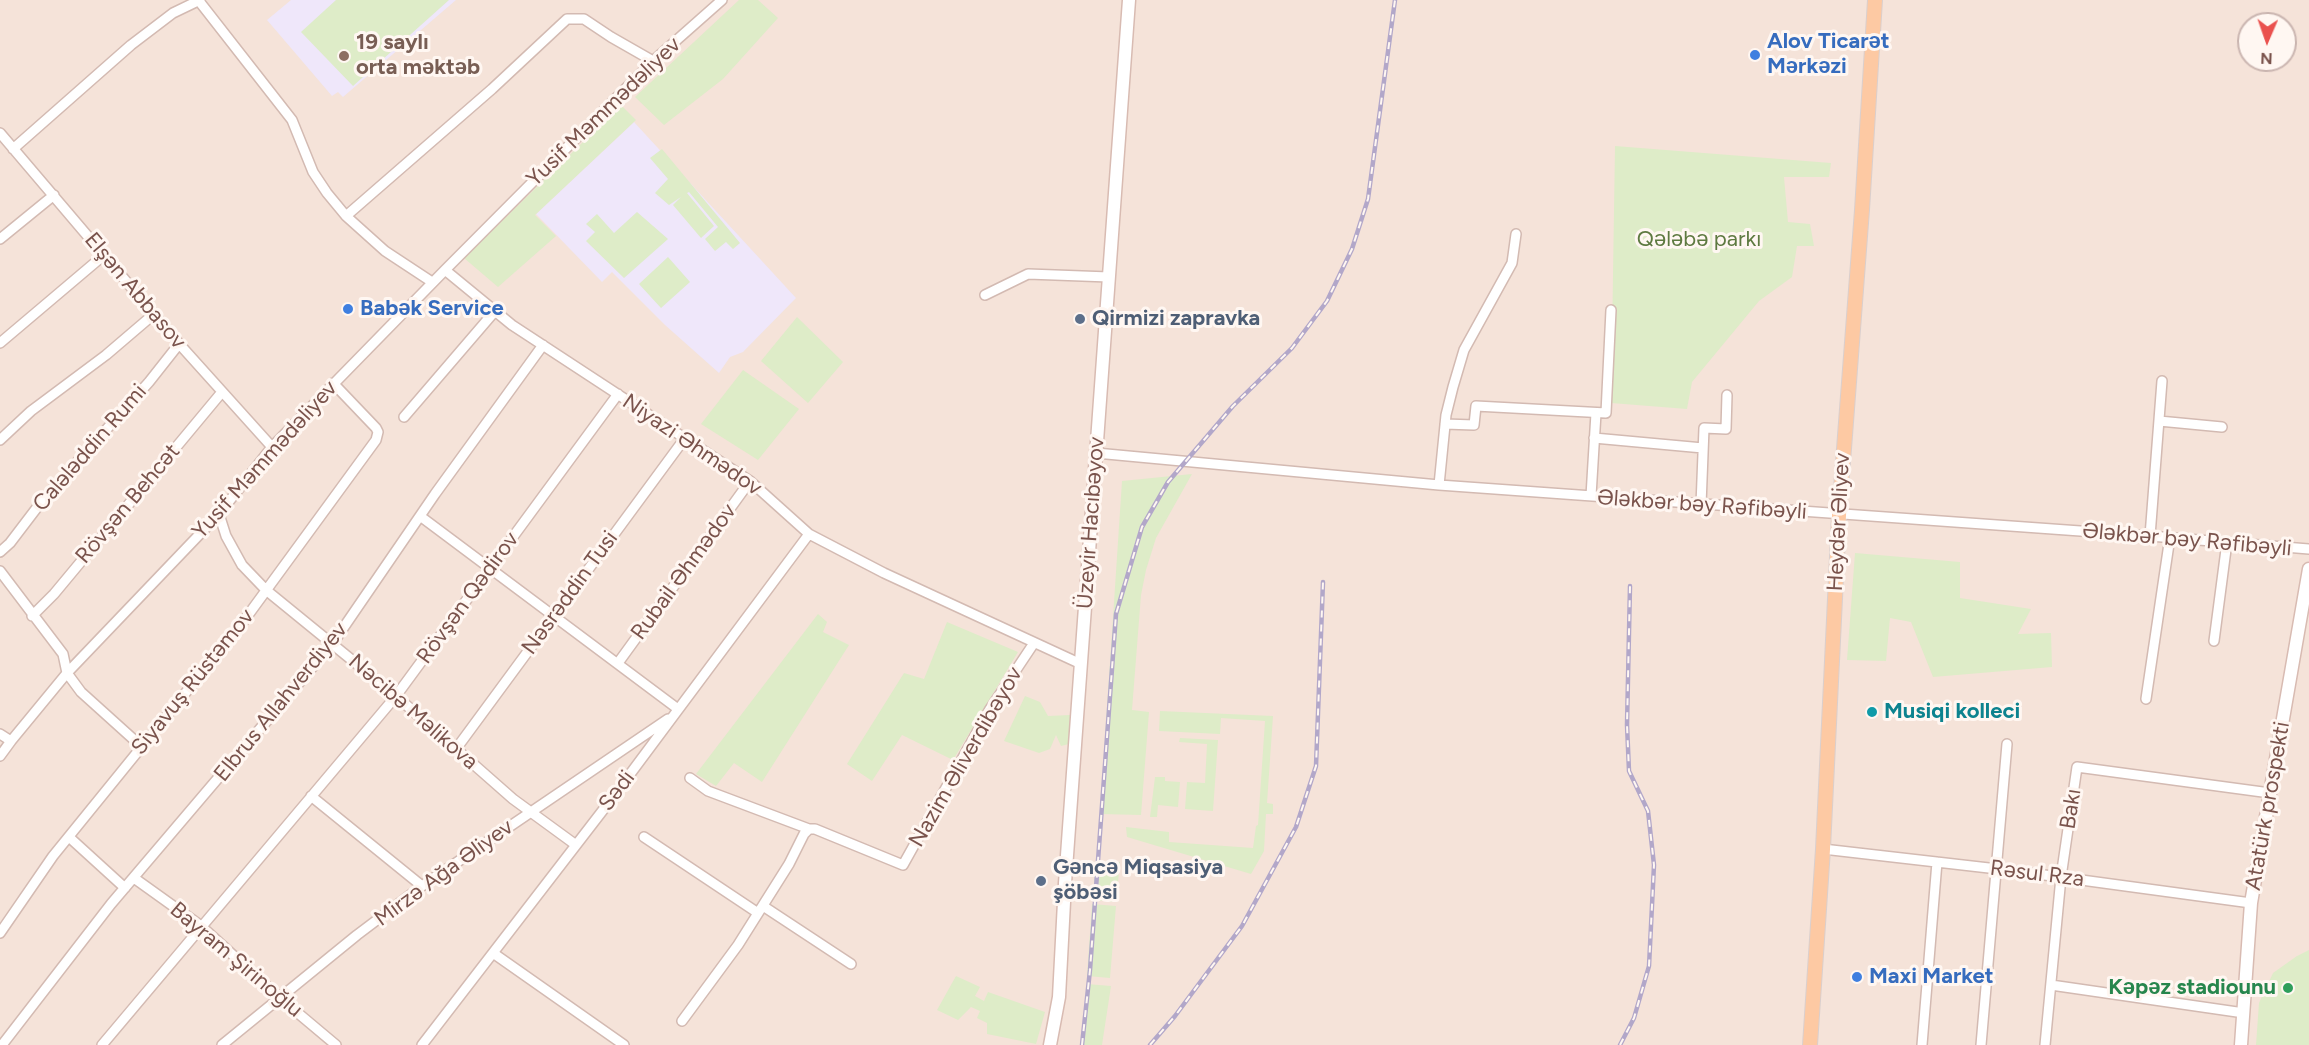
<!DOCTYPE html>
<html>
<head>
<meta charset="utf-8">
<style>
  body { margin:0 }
  #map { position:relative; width:2309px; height:1045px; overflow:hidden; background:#fdf2eb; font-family:Figtree,sans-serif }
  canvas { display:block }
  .north { position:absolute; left:2237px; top:12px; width:60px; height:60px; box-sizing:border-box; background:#fff7f2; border:2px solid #cab5b0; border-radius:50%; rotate:182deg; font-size:16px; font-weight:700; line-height:24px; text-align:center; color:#7a534c }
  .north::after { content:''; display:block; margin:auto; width:21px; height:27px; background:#ea514e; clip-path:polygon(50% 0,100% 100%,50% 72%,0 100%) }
</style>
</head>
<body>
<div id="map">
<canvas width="2309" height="1045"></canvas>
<div class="north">N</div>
</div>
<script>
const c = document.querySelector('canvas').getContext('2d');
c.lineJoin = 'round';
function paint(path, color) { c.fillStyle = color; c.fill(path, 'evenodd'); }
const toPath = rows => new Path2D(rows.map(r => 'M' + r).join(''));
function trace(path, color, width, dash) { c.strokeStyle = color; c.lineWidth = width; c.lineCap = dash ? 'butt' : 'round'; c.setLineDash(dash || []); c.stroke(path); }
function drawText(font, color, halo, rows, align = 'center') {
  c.font = font + ' Figtree,sans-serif'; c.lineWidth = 6; c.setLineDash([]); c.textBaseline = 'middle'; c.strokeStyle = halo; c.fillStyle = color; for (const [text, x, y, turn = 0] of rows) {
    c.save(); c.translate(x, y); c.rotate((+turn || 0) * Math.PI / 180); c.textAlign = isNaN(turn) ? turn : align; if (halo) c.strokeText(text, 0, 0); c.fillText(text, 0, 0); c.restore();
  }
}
paint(toPath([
  [0,0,2309,0,2309,1045,0,1045],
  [2249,24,2285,24,2285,60,2249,60]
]), '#f5e3d9');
paint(toPath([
  [291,0,456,0,343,97,338,92,332,96,267,20],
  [634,122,796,298,743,352,730,357,719,373,665,325,612,272,602,282,536,214]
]), '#efe7fa');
paint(toPath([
  [336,0,449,0,353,86,301,32],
  [739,0,758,0,778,18,723,79,664,125,635,97],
  [621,105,636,120,535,215,556,236,498,287,464,258],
  [1615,146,1831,163,1829,177,1784,177,1788,222,1810,224,1814,246,1797,246,1792,277,1759,301,1692,382,1687,409,1611,403],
  [662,149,740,243,733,249,726,242,715,251,705,239,718,227,689,192,687,193,714,226,701,238,673,205,681,197,669,205,655,193,668,179,650,158],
  [637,212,668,239,624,278,586,241,595,232,586,224,597,214,614,233],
  [668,257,690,282,661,308,639,284],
  [797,317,843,362,808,403,761,361],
  [743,370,799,409,758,460,701,424],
  [1192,474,1156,538,1146,570,1141,595,1132,710,1149,712,1141,815,1100,814,1122,481],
  [1855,553,1960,562,1960,598,2031,609,2018,634,2051,633,2052,667,1933,677,1911,622,1890,618,1886,661,1847,660],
  [818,614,827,622,823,632,849,645,762,782,734,763,716,786,696,774],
  [947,622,1018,652,953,760,902,735,872,781,847,764,904,673,924,679],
  [1025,696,1040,702,1048,716,1070,715,1069,744,1061,746,1056,735,1050,749,1039,753,1004,741],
  [1160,711,1273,716,1267,803,1273,804,1273,814,1266,814,1264,851,1251,874,1127,837,1126,827,1169,832,1169,842,1253,848,1256,826,1258,825,1265,721,1221,718,1220,734,1159,731],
  [1180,738,1218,740,1213,811,1185,809,1187,782,1205,783,1207,744,1179,742],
  [1155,777,1165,777,1165,781,1180,782,1178,807,1158,805,1157,817,1150,817],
  [1095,862,1120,862,1116,902,1093,900],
  [1092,904,1116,906,1110,978,1087,976],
  [2309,950,2309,1045,2256,1045,2259,1003,2273,973,2297,956],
  [956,976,980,987,975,996,984,1001,988,992,1045,1012,1036,1044,987,1034,987,1023,977,1018,980,1011,971,1007,958,1020,937,1010],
  [1087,984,1111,986,1102,1045,1082,1045]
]), '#deecc8');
const minor = toPath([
  [199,1,292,120,313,172,327,193,346,216,385,251,432,282],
  [0,133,182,347,272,447],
  [13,149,131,45,173,13,200,0],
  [346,216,492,89,567,19,584,19,611,37,653,61],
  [0,239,54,195],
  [445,270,512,325,750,481,809,534,884,573,1081,664],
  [985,295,1028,274,1109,277],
  [0,343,104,255],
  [404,417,495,311],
  [2159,421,2222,427],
  [1445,424,1474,425,1476,406,1606,413,1611,310],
  [1594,438,1703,448],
  [0,440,31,411,106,355,154,314],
  [1096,453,1439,485,2150,536,2309,549],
  [1439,485,1446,415,1453,387,1464,350,1512,263,1516,234],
  [1591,496,1596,413],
  [1701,505,1704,428,1726,429,1727,395],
  [219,514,226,536,242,565,266,590,396,696,513,799,576,845],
  [420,516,678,709],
  [2150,536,2162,381],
  [0,552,10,543,42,501,149,382,179,344],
  [0,571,63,654,67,673,81,692,142,747],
  [32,616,54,594,222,392],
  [2214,641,2227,542],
  [618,663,750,481],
  [2146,699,2170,537],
  [0,734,11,741],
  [456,749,685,438],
  [0,756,11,741,67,673,219,514,272,447,445,270,653,61,722,0],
  [690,778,708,791,809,829],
  [311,796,422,886],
  [69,837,125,888],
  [644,837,758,913],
  [1823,849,2015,871,2251,903],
  [134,878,201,926,280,998,336,1045],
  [763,906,851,964],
  [0,933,53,856,243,622,376,440,378,432,376,428,333,383],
  [493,953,624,1045],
  [2051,985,2244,1013],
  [682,1021,738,945,789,864,804,834,809,829,815,829,903,865,990,709,1034,643],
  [2,1045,111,904,333,643,435,494,543,345],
  [102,1045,396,696,618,394],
  [222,1045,357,935,422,886,668,719],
  [422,1045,610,801,809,534],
  [1922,1045,1937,862],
  [1981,1045,2007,744],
  [2045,1045,2061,877,2077,767,2270,793]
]);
const secondary = toPath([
  [1050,1045,1059,997,1065,883,1129,0],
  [2241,1045,2251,903,2309,569]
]);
const primary = toPath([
  [1810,1045,1823,849,1839,515,1862,210,1875,0]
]);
trace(minor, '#d3bab2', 12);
trace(secondary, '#d8bbb2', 15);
trace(primary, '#dacfcd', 16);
trace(minor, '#fff', 9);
trace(secondary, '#fff', 12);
trace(primary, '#fdc9a3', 14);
const rail = toPath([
  [1082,1045,1090,970,1116,614,1142,527,1168,482,1233,406,1292,348,1327,301,1352,249,1368,199,1395,0],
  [1150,1045,1175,1016,1242,926,1296,827,1316,766,1323,582],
  [1620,1045,1634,1018,1649,966,1654,865,1648,811,1629,771,1627,725,1630,586]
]);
trace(rail, '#b2a7c9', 4.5);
trace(rail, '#fff7f2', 2, [7]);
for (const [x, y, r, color] of [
  [1755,55,6,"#3f7fe0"],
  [344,56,6,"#8d6e63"],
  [348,309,6,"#3f7fe0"],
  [1080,319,6,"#5c6f8a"],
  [1872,712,6,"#0f9aa8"],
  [1041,881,6,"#5c6f8a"],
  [1857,977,6,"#3f7fe0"],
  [2288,988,6,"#2e9e5b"]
]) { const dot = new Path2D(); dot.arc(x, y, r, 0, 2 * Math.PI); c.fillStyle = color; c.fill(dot); trace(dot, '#fff7f2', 2); }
drawText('bold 22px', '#366cbe', '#fff7f2', [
  ["Alov Ticarət",1767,42],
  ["Mərkəzi",1767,67],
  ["Babək Service",360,309],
  ["Maxi Market",1869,977]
], 'left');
drawText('bold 22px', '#785e54', '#fff7f2', [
  ["19 saylı",356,43],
  ["orta məktəb",356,68]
], 'left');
drawText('22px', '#7a534c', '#fff7f2', [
  ["Yusif Məmmədəliyev",604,112,-44],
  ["Elşən Abbasov",135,291,50],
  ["Niyazi Əhmədov",692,445,34],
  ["Calələddin Rumi",90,448,-49],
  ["Yusif Məmmədəliyev",265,460,-48],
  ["Rövşən Behcət",128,504,-50],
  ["Ələkbər bəy Rəfibəyli",1702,505,4],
  ["Heydər Əliyev",1839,522,-87],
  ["Üzeyir Hacıbəyov",1091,523,-86],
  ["Ələkbər bəy Rəfibəyli",2187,540,5],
  ["Rubail Əhmədov",684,572,-54],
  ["Nəsrəddin Tusi",570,593,-54],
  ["Rövşən Qədirov",468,598,-54],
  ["Siyavuş Rüstəmov",193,682,-51],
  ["Elbrus Allahverdiyev",281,702,-51],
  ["Nəcibə Məlikova",413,712,41],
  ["Nazim Əliverdibəyov",966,757,-60],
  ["Sədi",617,791,-53],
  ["Atatürk prospekti",2268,806,-80],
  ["Bakı",2071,809,-81],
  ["Mirzə Ağa Əliyev",444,873,-36],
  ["Rəsul Rza",2037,874,7],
  ["Bayram Şirinoğlu",236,960,40]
]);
drawText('22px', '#5e7a41', '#fff7f2', [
  ["Qələbə parkı",1699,240]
]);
drawText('bold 22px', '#4e5e75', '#fff7f2', [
  ["Qirmizi zapravka",1092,319],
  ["Gəncə Miqsasiya",1053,868],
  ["şöbəsi",1053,893]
], 'left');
drawText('bold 22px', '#0d838f', '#fff7f2', [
  ["Musiqi kolleci",1884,712]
], 'left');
drawText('bold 22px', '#27864d', '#fff7f2', [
  ["Kәpәz stadiounu",2276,988]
], 'right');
</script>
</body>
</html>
